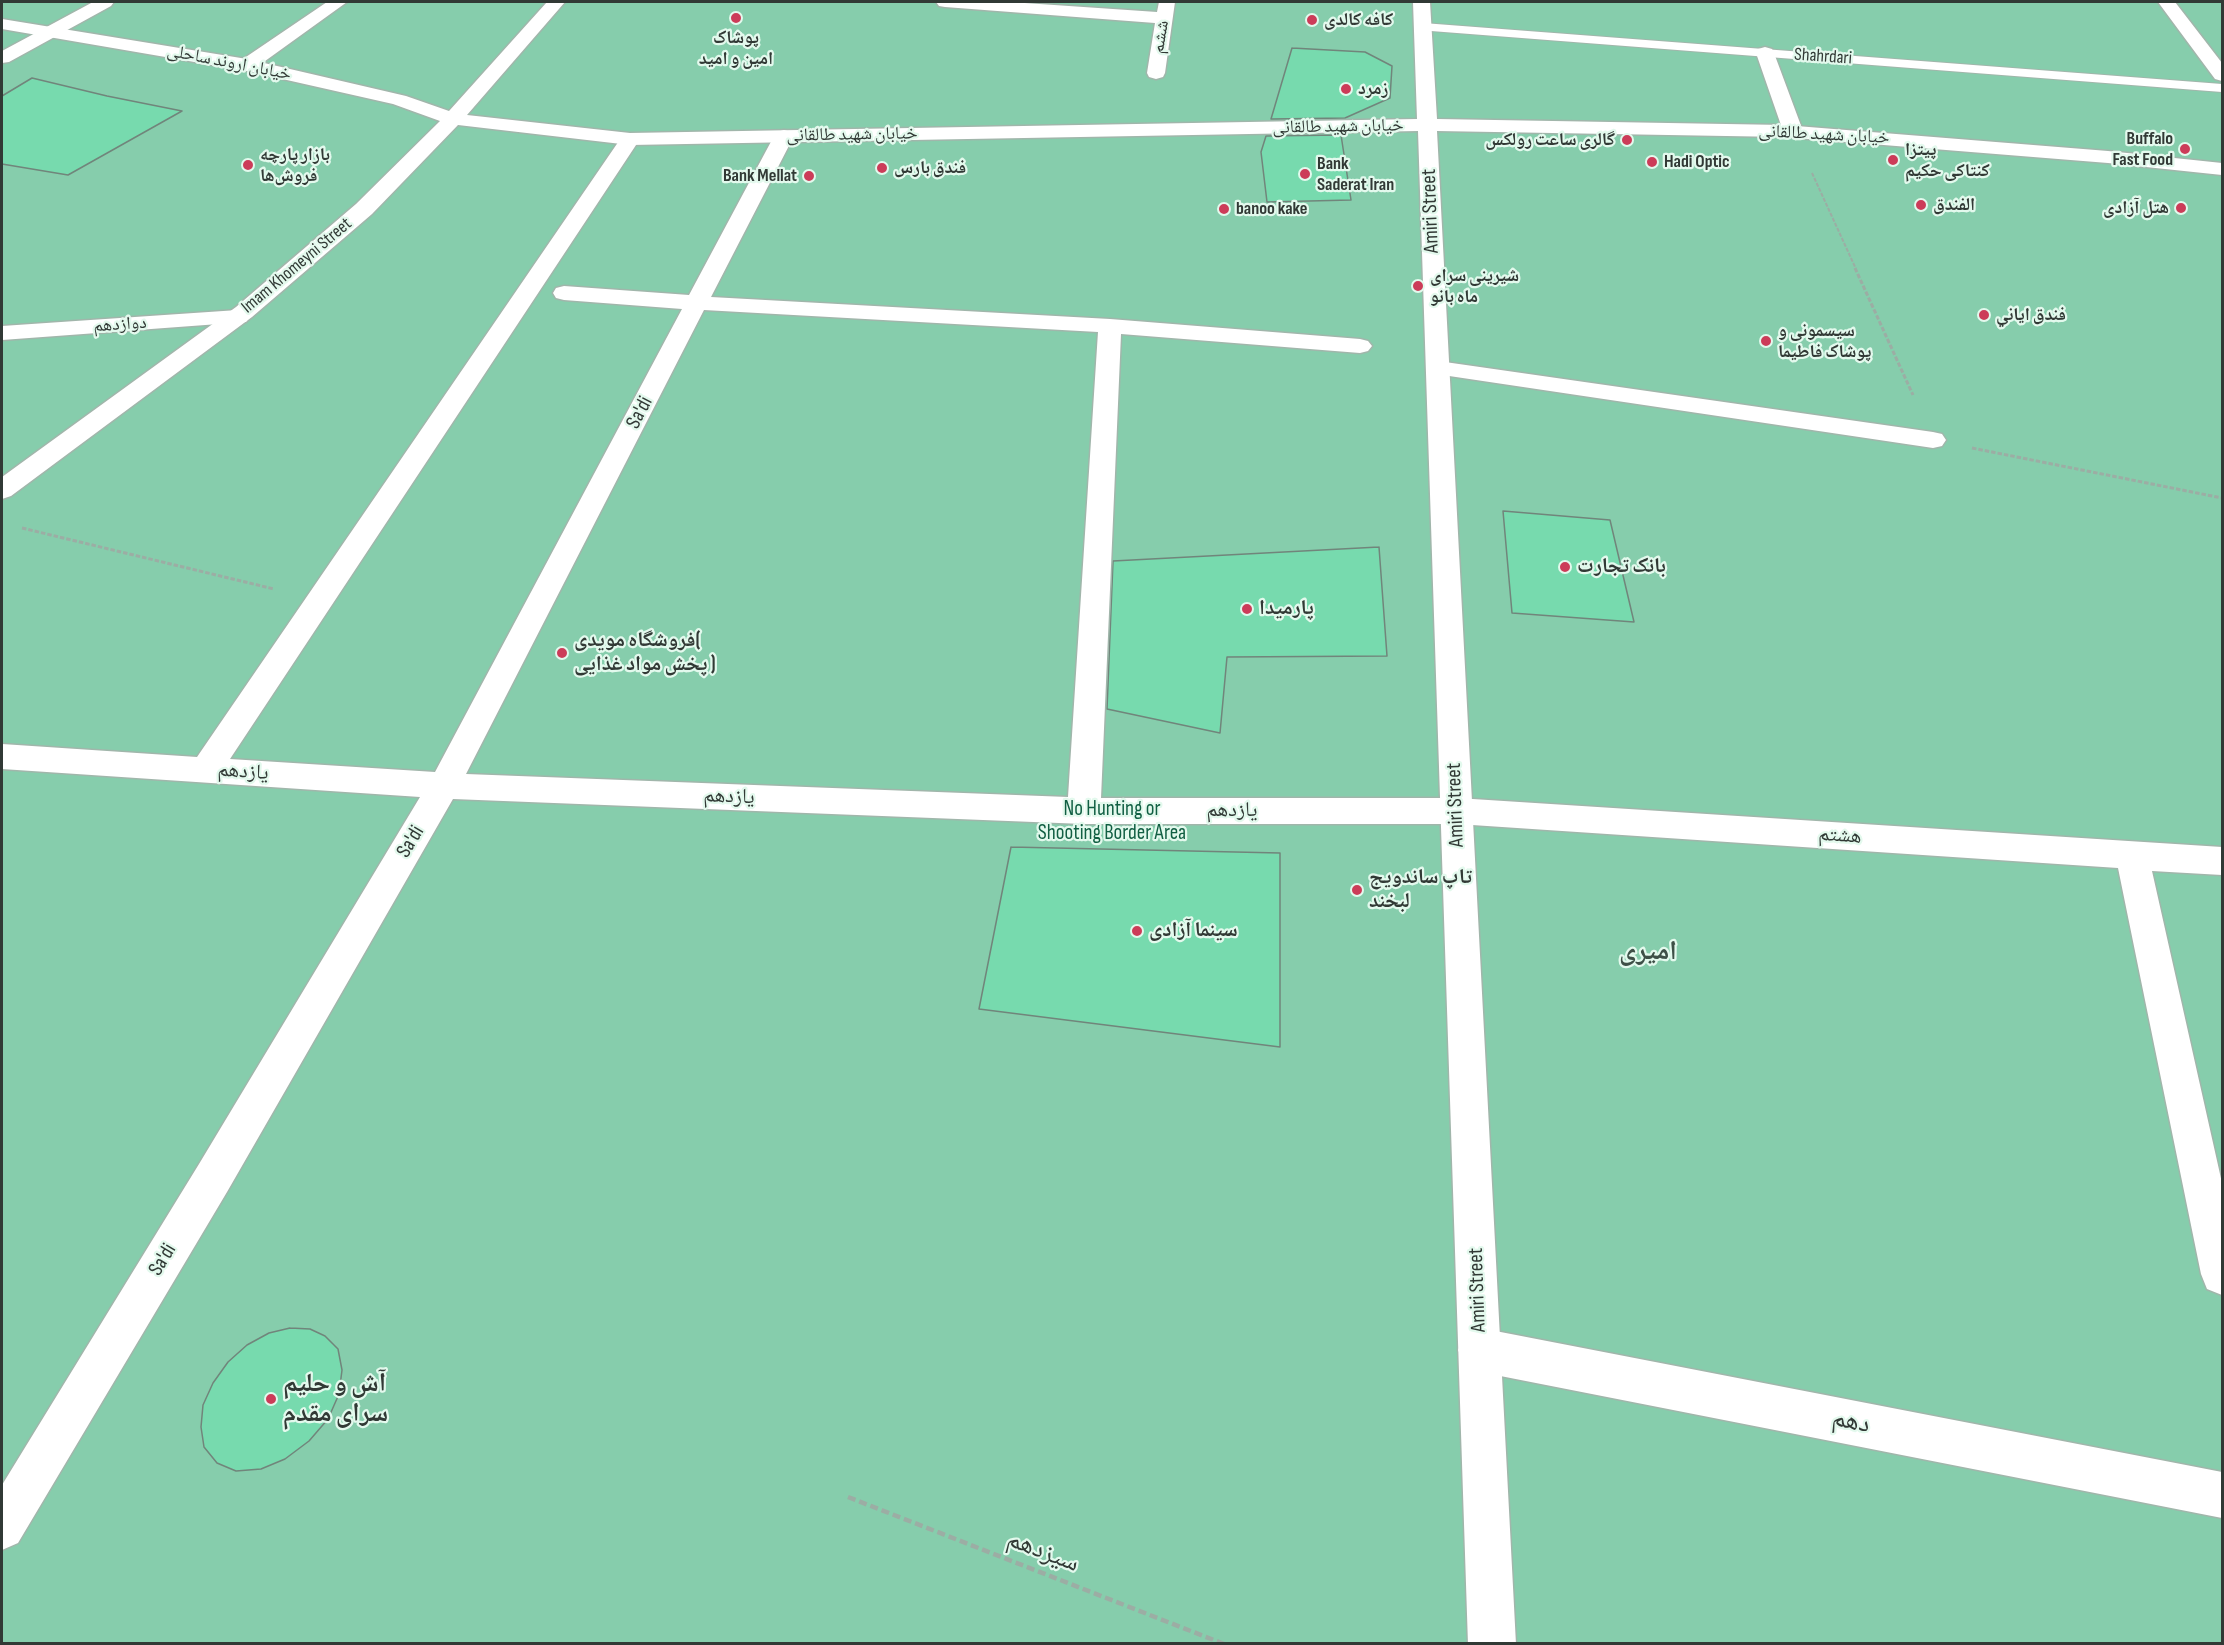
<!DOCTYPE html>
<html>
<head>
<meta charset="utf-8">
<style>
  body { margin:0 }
  #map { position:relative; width:2224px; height:1645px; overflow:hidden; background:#d5ebe0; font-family:"Sofia Sans Condensed",sans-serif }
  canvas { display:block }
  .frame { position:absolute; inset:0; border:3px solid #313935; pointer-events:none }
</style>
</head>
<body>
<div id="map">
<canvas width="2224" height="1645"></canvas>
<div class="frame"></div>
</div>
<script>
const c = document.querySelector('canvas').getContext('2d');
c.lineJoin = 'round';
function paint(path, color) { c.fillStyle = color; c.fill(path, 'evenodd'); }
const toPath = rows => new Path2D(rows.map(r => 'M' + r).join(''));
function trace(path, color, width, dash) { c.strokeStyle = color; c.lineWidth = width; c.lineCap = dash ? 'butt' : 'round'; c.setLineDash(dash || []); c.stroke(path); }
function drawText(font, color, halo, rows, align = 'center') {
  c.font = font + ' "Sofia Sans Condensed","Noto Naskh Arabic",sans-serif'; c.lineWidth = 4.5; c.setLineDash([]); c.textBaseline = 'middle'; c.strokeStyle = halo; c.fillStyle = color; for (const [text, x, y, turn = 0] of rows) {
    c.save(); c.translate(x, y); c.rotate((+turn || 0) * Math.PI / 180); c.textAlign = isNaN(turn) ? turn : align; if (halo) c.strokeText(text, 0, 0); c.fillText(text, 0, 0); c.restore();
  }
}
paint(toPath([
  [2,2,2222,2,2222,1643,2,1643]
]), '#86cdac');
const building = toPath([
  [1292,48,1365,52,1392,66,1390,98,1345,118,1271,119,1292,48],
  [32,78,107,96,182,111,68,175,2,164,2,96,32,78],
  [1341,135,1351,200,1267,202,1261,152,1266,136,1341,135],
  [1503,511,1610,520,1634,622,1512,613,1503,511],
  [1379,547,1387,656,1227,657,1220,733,1107,709,1113,561,1379,547],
  [1011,847,1280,853,1280,1047,979,1009,1011,847],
  [290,1328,310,1329,325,1336,338,1349,342,1370,339,1394,328,1419,309,1441,285,1459,261,1469,236,1471,217,1463,204,1447,201,1427,203,1405,213,1383,228,1362,247,1345,269,1333,290,1328]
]);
paint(building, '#77daae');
trace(building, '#71857b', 1.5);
const lane = toPath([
  [1423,23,2222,84,2222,92,1418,30,1416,27,1418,24,1423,23]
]);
const street = toPath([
  [93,2,114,2,111,6,9,62,2,63,2,51,93,2],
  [327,2,347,2,254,69,240,69,238,65,240,61,327,2],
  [936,2,1010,2,1157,12,1159,2,1175,2,1165,73,1163,77,1156,79,1149,77,1147,73,1155,23,945,7,939,6,936,2],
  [2158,2,2175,2,2222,63,2222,81,2215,79,2158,2],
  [1765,47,1772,49,1774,53,1803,131,1800,135,1786,135,1783,131,1756,53,1758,49,1765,47],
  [784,130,791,132,794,136,711,297,1110,319,1360,339,1368,341,1372,346,1368,351,1360,353,1121,334,1101,798,1457,798,2222,847,2222,875,2152,871,2222,1183,2222,1295,2207,1289,2201,1274,2118,868,1457,824,1084,824,453,799,227,1192,18,1543,2,1550,2,1485,199,1164,420,797,2,769,2,744,197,757,623,135,637,135,640,139,230,759,435,772,682,309,564,300,556,298,553,293,556,288,564,286,689,295,774,136,777,132,784,130],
  [704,310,1098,332,1068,797,466,774,704,310],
  [238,310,246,312,250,317,246,322,2,340,2,326,238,310],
  [1438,361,1933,432,1942,434,1946,440,1942,446,1933,448,1429,373,1426,368,1429,363,1438,361],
  [1480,1328,2222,1472,2222,1518,1480,1372,1465,1365,1458,1350,1465,1335,1480,1328]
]);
const secondary = toPath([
  [547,2,565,2,467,115,630,133,1417,119,1413,2,1430,2,1437,119,1784,125,2108,151,2222,163,2222,175,2108,163,1784,137,1437,131,1516,1644,1468,1644,1418,131,630,145,458,125,372,214,252,317,11,496,2,499,2,477,236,307,356,204,440,121,393,104,247,71,2,29,2,19,247,59,406,96,449,111,547,2]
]);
trace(lane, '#a1b6ab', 2);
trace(street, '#a1b6ab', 3);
trace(secondary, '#a1b6ab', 3);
trace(toPath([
  [1812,173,1856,269]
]), '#9cada4', 2, [4, 1.5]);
trace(toPath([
  [1855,268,1913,395],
  [1972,448,2222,498],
  [22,528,274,589]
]), '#9cada4', 3, [4.5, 2]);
trace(toPath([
  [848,1497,1224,1644]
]), '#9cada4', 4.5, [8, 4]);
paint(lane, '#fff');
paint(street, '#fff');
paint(secondary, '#fff');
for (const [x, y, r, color] of [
  [736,18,6,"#cc3c59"],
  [1312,20,6,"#cc3c59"],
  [1346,89,6,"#cc3c59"],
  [1627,140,6,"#cc3c59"],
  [2185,149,6,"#cc3c59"],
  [1893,160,6,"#cc3c59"],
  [1652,162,6,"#cc3c59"],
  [248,165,6,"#cc3c59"],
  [882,168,6,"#cc3c59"],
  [1305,174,6,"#cc3c59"],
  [809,176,6,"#cc3c59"],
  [1921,205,6,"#cc3c59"],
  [2181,208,6,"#cc3c59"],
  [1224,209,6,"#cc3c59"],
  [1418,286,6,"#cc3c59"],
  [1984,315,6,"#cc3c59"],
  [1766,341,6,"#cc3c59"],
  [1565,567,6,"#cc3c59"],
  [1247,609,6,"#cc3c59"],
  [562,653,6,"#cc3c59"],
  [1357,890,6,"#cc3c59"],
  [1137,931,6,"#cc3c59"],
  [271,1399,6,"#cc3c59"]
]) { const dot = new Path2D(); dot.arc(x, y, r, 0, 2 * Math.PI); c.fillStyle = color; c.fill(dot); trace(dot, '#e3f9ed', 2); }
drawText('bold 18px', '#313935', '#e3f9ed', [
  ["کافه کالدی",1324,20],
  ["پوشاک‌",736,38,"center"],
  ["امین و امید",736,59,"center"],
  ["زمرد",1358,89],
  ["Buffalo",2173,139,"right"],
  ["Fast Food",2173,160,"right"],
  ["گالری ساعت رولکس",1615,140,"right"],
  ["پیتزا",1905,150],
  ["کنتاکی حکیم",1905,171],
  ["بازار پارچه",260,155],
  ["فروش‌ها",260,176],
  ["Hadi Optic",1664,162],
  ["Bank",1317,164],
  ["Saderat Iran",1317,185],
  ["فندق بارس",894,168],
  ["Bank Mellat",797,176,"right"],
  ["الفندق",1933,205],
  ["هتل آزادی",2169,208,"right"],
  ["banoo kake",1236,209],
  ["شیرینی سرای",1430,276],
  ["ماه بانو",1430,297],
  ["فندق اياني",1996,315],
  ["سیسمونی و",1778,331],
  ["پوشاک فاطیما",1778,352]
], 'left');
drawText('18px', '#313935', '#e3f9ed', [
  ["ششم",1161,37,-81],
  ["Shahrdari",1823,57,4],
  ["خیابان اروند ساحلی",229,63,11],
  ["خیابان شهيد طالقانی",1338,127,-1],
  ["خیابان شهيد طالقانی",852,135,-1],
  ["خیابان شهيد طالقانی",1824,135,3],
  ["Imam Khomeyni Street",297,266,-40],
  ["دوازدهم",120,325,-4]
]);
drawText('21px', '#313935', '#e3f9ed', [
  ["Amiri Street",1431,211,-92],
  ["Sa'di",640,413,-62],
  ["یازدهم",243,772,4],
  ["یازدهم",729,797,2],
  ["Amiri Street",1456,805,-92],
  ["یازدهم",1232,811],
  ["هشتم",1840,836,4],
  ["Sa'di",411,842,-59],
  ["Sa'di",163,1260,-59],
  ["Amiri Street",1478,1290,-92]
]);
drawText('bold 21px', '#313935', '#e3f9ed', [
  ["بانک تجارت",1577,567],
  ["پارمیدا",1259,609],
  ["فروشگاه مویدی(",574,641],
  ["پخش مواد غذایی )",574,665],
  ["تاپ ساندویج",1369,878],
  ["لبخند",1369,902],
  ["سینما آزادی",1149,931]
], 'left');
drawText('21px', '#115f43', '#e3f9ed', [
  ["No Hunting or",1112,810],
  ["Shooting Border Area",1112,834]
]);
drawText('bold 26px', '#313935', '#e3f9ed', [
  ["آش و حلیم",283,1384],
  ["سرای مقدم",283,1414]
], 'left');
drawText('26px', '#313935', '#e3f9ed', [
  ["دهم",1851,1422,11],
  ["سیزدهم",1043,1552,21]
]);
drawText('bold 27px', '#3e5047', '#e3f9ed', [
  ["امیری",1648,952]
]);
</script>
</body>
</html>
